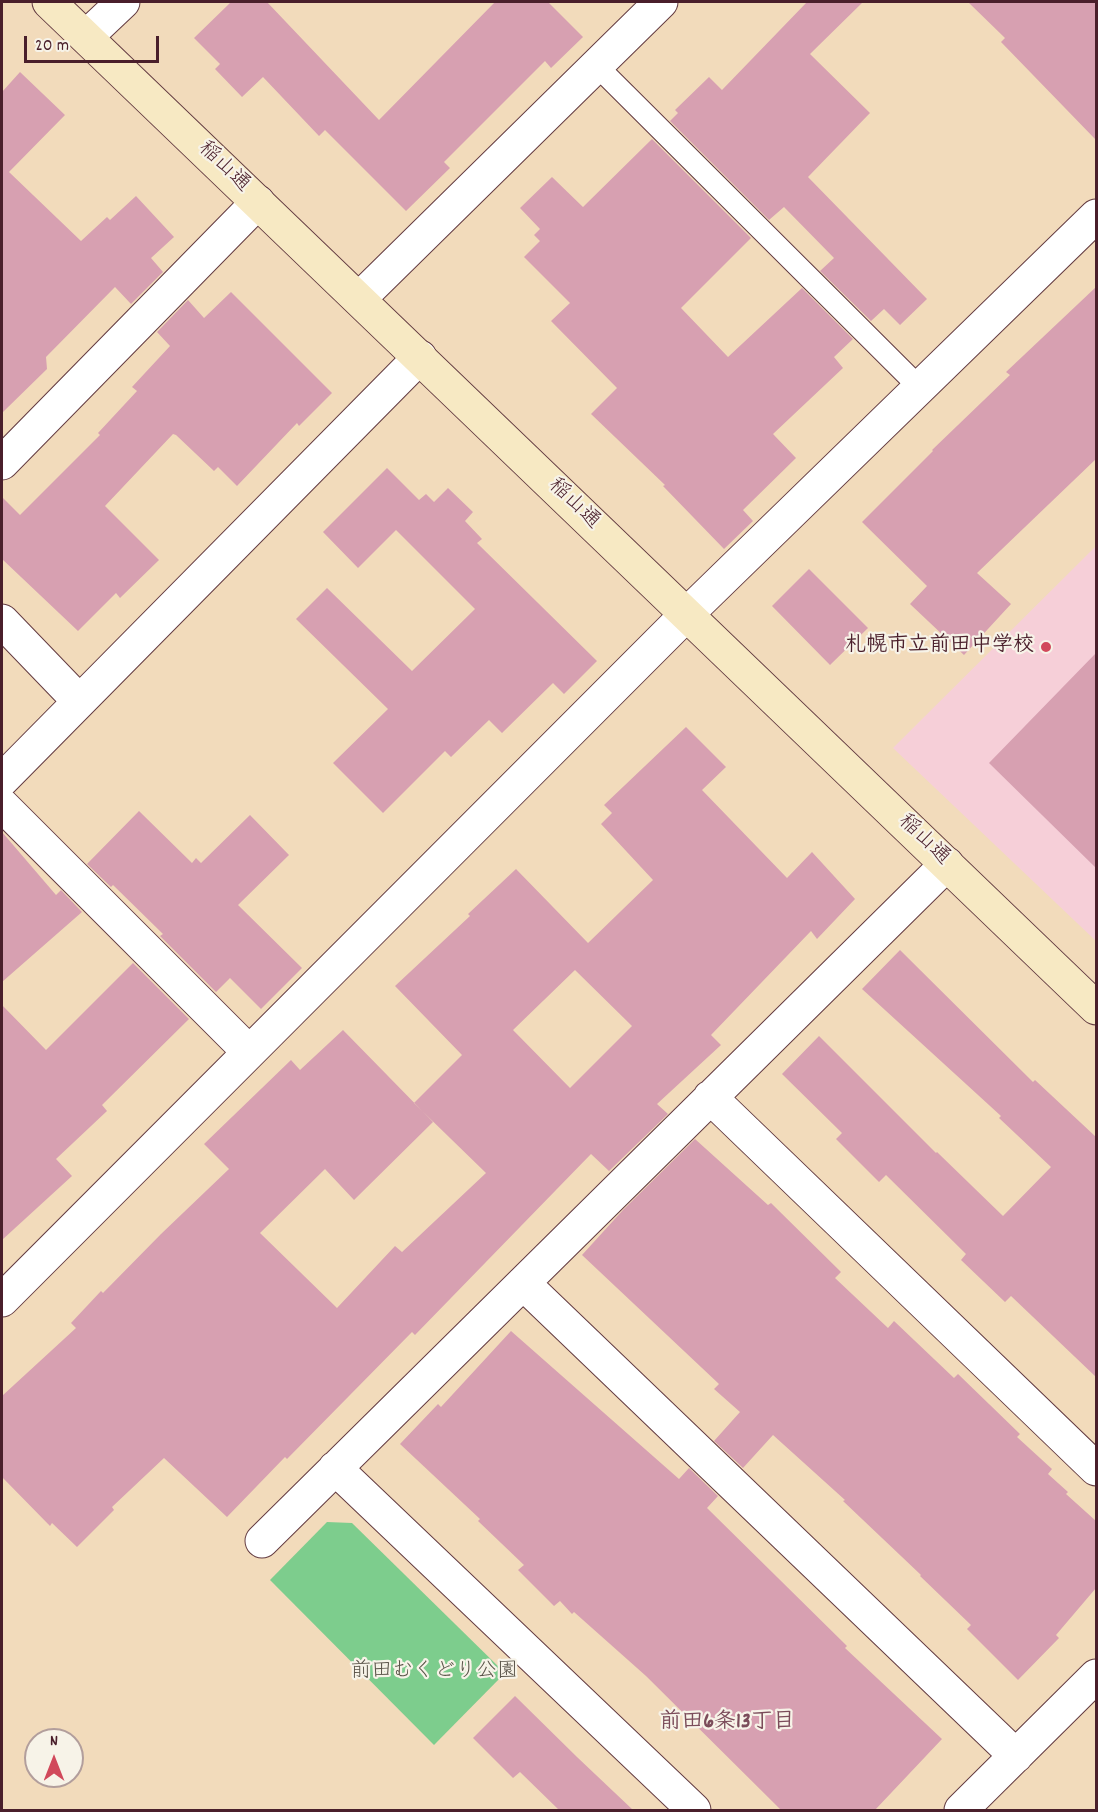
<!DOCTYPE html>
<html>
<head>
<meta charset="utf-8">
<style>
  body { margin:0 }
  #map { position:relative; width:1098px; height:1812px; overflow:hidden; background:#f2dbbb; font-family:Dekko,sans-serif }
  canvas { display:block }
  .frame { position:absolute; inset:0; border:3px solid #4a1f2b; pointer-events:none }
  .north { position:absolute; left:24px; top:1728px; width:60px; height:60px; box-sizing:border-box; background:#f7f3e8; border:2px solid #b29e9c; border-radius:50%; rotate:0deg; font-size:16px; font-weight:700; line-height:24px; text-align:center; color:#4a1f2b }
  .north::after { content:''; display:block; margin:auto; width:21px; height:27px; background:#d1495b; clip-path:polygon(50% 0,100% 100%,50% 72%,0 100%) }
  .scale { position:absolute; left:24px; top:36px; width:135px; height:27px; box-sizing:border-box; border:3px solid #4a1f2b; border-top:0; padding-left:8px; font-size:18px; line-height:21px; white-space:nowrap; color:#4a1f2b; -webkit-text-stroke:4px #f7f3e8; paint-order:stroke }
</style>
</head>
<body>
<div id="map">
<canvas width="1098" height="1812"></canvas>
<div class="frame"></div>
<div class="north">N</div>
<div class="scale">20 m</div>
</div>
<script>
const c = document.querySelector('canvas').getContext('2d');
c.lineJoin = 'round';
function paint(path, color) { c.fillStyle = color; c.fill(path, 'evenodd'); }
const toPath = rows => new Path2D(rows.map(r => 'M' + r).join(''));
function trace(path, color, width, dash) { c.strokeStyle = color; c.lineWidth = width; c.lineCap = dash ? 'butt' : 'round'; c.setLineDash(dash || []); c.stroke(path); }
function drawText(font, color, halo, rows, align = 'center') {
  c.font = font + ' Dekko,"Klee One",sans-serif'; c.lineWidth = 4.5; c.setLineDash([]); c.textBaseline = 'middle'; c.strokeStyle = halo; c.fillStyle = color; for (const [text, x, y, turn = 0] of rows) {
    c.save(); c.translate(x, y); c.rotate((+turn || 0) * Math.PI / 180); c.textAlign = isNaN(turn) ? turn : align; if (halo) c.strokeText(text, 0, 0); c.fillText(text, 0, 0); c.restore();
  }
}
paint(toPath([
  [1096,546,1096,941,893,748]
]), '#f6cfd8');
paint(toPath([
  [327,1522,352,1523,505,1673,434,1745,270,1580]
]), '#7dcd8d');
paint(toPath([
  [231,2,267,2,379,120,495,2,548,2,583,37,551,68,545,61,444,162,450,168,406,211,325,130,319,136,263,77,242,97,215,69,220,64,194,38],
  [807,2,863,2,810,54,870,113,808,177,927,299,900,325,884,309,871,321,820,271,834,258,784,207,769,220,670,121,678,113,675,110,709,77,722,90],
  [968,2,1096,2,1096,140,1001,42,1005,38],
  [20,72,65,115,9,172,81,241,107,217,110,220,136,196,174,237,151,258,163,272,131,304,115,287,46,357,47,369,2,413,2,92],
  [652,139,751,238,681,308,728,357,802,288,853,339,834,357,843,368,773,434,796,458,743,510,753,521,724,549,663,486,665,485,591,414,617,388,551,321,570,303,524,257,540,241,534,235,540,229,520,208,552,177,583,207],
  [1096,287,1096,459,977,573,1011,604,964,655,910,604,927,586,862,522,933,451,932,450,1010,375,1006,372],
  [231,292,332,393,299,426,297,423,237,486,218,467,214,471,176,435,173,434,105,506,159,560,120,598,116,593,78,631,2,559,2,497,20,515,100,435,98,433,137,391,132,387,170,346,157,332,188,300,204,318],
  [387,468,419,500,426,494,434,502,448,488,473,512,465,521,482,539,477,543,597,661,564,694,553,683,502,733,489,720,451,757,445,751,383,813,333,763,388,709,296,619,327,588,412,671,475,609,396,530,358,568,323,532],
  [809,569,868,628,830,665,772,606],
  [1096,653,1096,868,989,763],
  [686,727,726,767,702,790,787,878,812,852,855,899,817,939,811,931,711,1035,721,1045,657,1104,668,1114,609,1171,591,1154,415,1335,412,1332,287,1459,285,1457,227,1517,164,1458,112,1507,114,1510,77,1547,52,1523,50,1526,2,1477,2,1396,76,1328,71,1323,101,1291,103,1293,161,1234,229,1169,204,1144,291,1060,300,1070,343,1030,433,1122,354,1200,325,1169,260,1233,337,1308,395,1246,402,1252,486,1173,414,1103,462,1055,395,986,470,916,468,914,516,869,588,943,653,880,601,824,612,813,604,805],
  [575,970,632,1026,570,1088,513,1030],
  [139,811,192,863,196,858,201,863,250,815,289,855,238,905,302,968,261,1009,230,978,216,992,160,936,163,934,113,885,111,887,87,864],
  [2,832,56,895,61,890,82,912,2,982],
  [900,950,1033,1082,1035,1080,1096,1137,1096,1377,1011,1296,1005,1302,961,1260,966,1254,886,1175,879,1182,836,1139,842,1133,782,1074,819,1036,936,1153,937,1152,1003,1216,1051,1167,999,1118,1001,1116,862,989],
  [133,963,189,1019,102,1105,107,1111,56,1159,72,1176,2,1240,2,1005,46,1050],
  [695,1139,768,1205,771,1203,841,1272,835,1278,888,1328,894,1321,954,1378,958,1374,1020,1434,1017,1437,1052,1469,1048,1474,1068,1492,1066,1494,1096,1521,1096,1588,1056,1635,1059,1638,1018,1680,967,1629,971,1625,920,1576,921,1575,843,1501,845,1500,773,1435,743,1468,714,1441,740,1412,714,1389,719,1384,582,1255,623,1210],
  [511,1331,679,1479,689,1468,718,1496,707,1508,847,1646,845,1648,942,1739,875,1810,781,1810,646,1676,574,1612,572,1614,560,1601,554,1606,518,1570,524,1565,478,1521,480,1519,400,1444,438,1404,441,1407],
  [515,1696,577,1757,633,1810,559,1810,520,1772,513,1778,473,1738]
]), '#d7a0b1');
const lane = toPath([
  [596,65,920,388]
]);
const street = toPath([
  [86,37,123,2],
  [359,299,661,2],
  [2,463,258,202],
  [2,621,79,701],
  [2,780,420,357],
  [2,805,249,1052],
  [710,1097,1096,1469],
  [523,1283,1016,1756],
  [2,1300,687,614,1096,216],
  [335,1468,694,1810],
  [262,1541,947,864],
  [961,1810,1096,1676]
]);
const secondary = toPath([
  [49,2,1096,1008]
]);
trace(lane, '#633b41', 23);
trace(street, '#633b41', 35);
trace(secondary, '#633b41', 35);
trace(lane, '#fff', 21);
trace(street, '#fff', 33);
trace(secondary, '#f7e9c3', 33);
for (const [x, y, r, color] of [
  [1046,647,6,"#d1495b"]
]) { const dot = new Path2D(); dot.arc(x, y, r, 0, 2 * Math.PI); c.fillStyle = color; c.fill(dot); trace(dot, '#f7f3e8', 2); }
drawText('21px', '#4a1f2b', '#f7f3e8', [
  ["稲山通",223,168,44],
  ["稲山通",573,505,44],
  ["稲山通",923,841,44]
]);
drawText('bold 21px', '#4a1f2b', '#f7f3e8', [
  ["札幌市立前田中学校",1034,647]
], 'right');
drawText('21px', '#595348', '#f7f3e8', [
  ["前田むくどり公園",434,1673]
]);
drawText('bold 22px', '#7b4c5a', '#f7f3e8', [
  ["前田6条13丁目",727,1724]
]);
</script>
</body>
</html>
